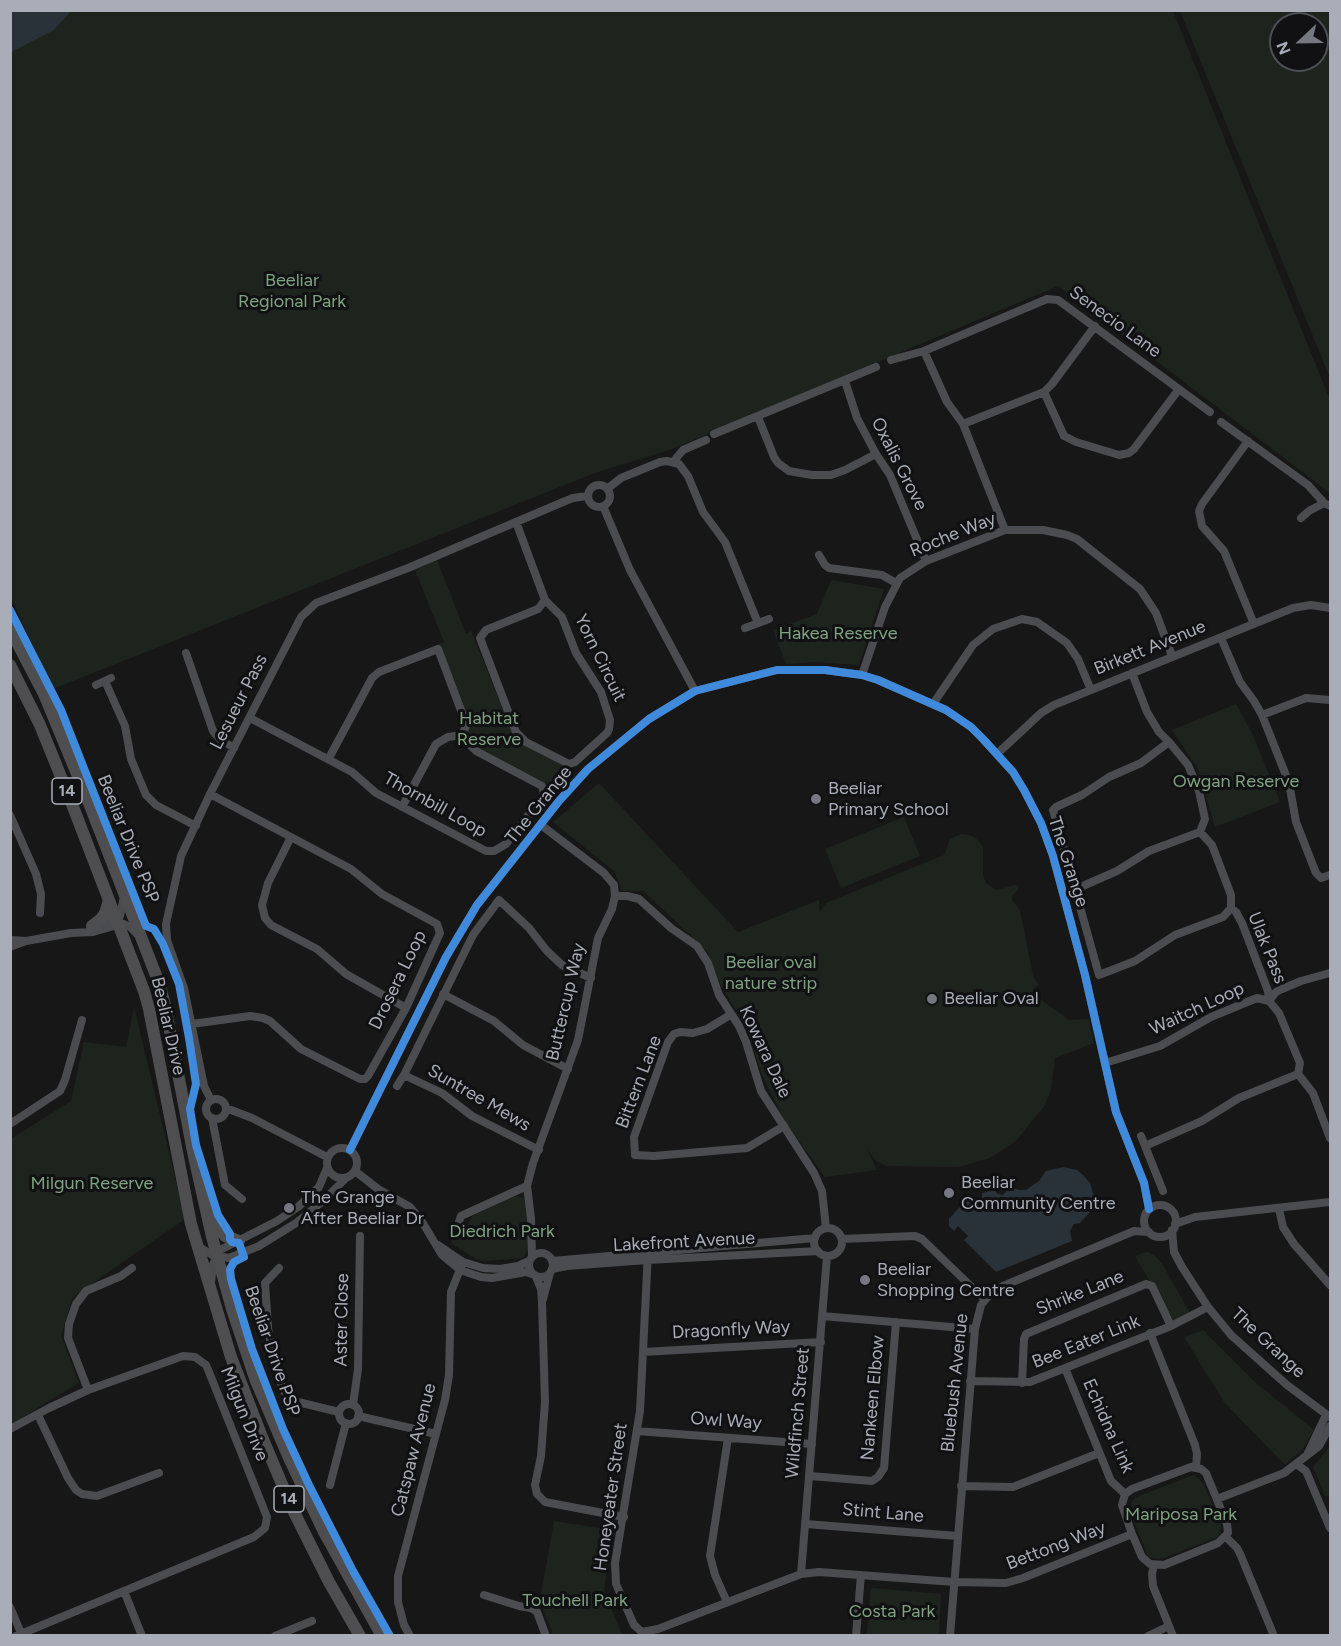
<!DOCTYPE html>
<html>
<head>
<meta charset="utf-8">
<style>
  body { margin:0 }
  #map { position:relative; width:1341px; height:1646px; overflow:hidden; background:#171717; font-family:Figtree,sans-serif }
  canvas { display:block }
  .frame { position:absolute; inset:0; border:12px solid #a8adb8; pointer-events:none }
  .north { position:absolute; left:1269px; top:12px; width:60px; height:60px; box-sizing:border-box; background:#111113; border:2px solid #4d4f55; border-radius:50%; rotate:248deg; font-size:16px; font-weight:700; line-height:24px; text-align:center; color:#a8adb8 }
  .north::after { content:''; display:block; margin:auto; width:21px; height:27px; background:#757880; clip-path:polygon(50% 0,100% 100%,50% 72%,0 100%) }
</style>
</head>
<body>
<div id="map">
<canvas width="1341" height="1646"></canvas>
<div class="frame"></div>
<div class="north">N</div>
</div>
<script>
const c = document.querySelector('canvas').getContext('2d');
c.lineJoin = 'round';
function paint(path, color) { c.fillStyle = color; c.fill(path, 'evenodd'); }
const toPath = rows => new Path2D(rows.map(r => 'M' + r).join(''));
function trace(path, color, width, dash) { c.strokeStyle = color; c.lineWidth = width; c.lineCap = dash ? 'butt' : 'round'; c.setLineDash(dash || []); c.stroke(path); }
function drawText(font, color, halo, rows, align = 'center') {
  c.font = font + ' Figtree,sans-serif'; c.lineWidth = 6; c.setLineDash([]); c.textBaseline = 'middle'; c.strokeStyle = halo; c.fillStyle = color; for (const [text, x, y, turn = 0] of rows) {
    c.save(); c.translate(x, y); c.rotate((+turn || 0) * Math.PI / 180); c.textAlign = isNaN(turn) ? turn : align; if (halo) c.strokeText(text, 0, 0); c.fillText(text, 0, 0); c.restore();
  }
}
paint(toPath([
  [10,11,1173,11,1330,400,1330,493,1058,286,672,449,595,473,53,689,11,598],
  [1180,11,1330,11,1330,378],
  [1281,24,1317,24,1317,60,1281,60],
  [437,560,466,634,471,631,508,722,518,738,564,766,549,785,471,745,467,736,469,722,438,645,444,642,415,570],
  [831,580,884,589,859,665,815,662,786,664,773,630,817,614],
  [1236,704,1253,735,1280,802,1215,827,1198,769,1172,730],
  [599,783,738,932,819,900,820,912,826,903,944,855,950,839,961,834,970,835,978,840,983,847,983,875,986,883,995,890,1017,885,1019,888,1012,896,1012,900,1020,910,1033,976,1039,985,1034,988,1033,994,1069,1020,1089,1019,1094,1043,1055,1058,1051,1090,1045,1105,1016,1141,990,1158,959,1167,886,1166,875,1160,867,1149,877,1170,825,1177,786,1123,762,1075,747,1028,720,984,707,951,643,891,622,891,614,871,553,822],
  [904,817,920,856,841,888,825,849],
  [134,1007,185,1219,81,1291,72,1299,61,1336,79,1383,11,1424,11,1139,71,1101,84,1042,126,1047],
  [515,1196,524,1198,530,1206,531,1246,522,1258,486,1261,476,1259,452,1244,451,1236,461,1237,465,1234,470,1219,474,1215],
  [1147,1252,1154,1255,1163,1265,1191,1315,1177,1322,1172,1319,1135,1256],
  [1203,1330,1255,1382,1314,1430,1303,1449,1285,1465,1224,1402,1184,1337],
  [1330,1446,1330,1495,1325,1496,1313,1467],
  [1194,1475,1203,1483,1221,1525,1220,1534,1215,1538,1161,1559,1151,1558,1147,1554,1130,1512,1132,1501,1136,1497],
  [554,1521,605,1529,610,1534,611,1541,604,1590,622,1635,553,1635,540,1600],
  [872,1588,941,1594,939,1635,867,1635,870,1592]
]), '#1d241e');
paint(toPath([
  [11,10,71,10,71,11,54,30,11,52],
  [1063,1167,1077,1170,1083,1175,1090,1183,1094,1196,1093,1206,1090,1212,1080,1223,1074,1224,1070,1231,1072,1241,996,1272,964,1240,968,1236,958,1226,954,1231,949,1226,949,1219,967,1199,982,1197,982,1193,994,1190,998,1194,1002,1195,1005,1193,1009,1186,1018,1190,1026,1190,1039,1181,1046,1171]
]), '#2a3239');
trace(toPath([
  [924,351,947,402,963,424,1005,530],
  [891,360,924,351,1047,299,1058,300,1210,412],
  [845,381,857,418,876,454,890,475,926,561],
  [1044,392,1064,436,1076,442,1119,455,1129,453,1134,449,1179,389],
  [758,417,774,457,778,463,789,471,812,475,831,475,845,470,876,454],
  [1221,422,1308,485,1324,503,1330,506],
  [963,424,1044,392,1052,384,1095,326],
  [714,434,876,367],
  [1248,441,1202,504,1199,511,1202,526,1224,551,1254,624],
  [673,462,683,450,706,440],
  '588 496a11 11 0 1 1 22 0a11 11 0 1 1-22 0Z',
  [607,489,621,478,660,462,667,461,679,464,688,476,703,512,725,542,758,623],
  [603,506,630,570,695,691],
  [1301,518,1309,511,1324,503],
  [516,522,545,600,538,609,486,630,480,638,516,732,526,742,569,764,575,762,607,733,609,729,610,720,601,692,576,653,562,617,545,600],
  [819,555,825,565,829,568,882,575,896,583],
  [745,628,769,619],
  [1221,638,1240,682,1254,701,1262,715,1289,783,1296,822,1316,873,1321,878,1330,875],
  [186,653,213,731,220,739,234,748],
  [1132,673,1147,712,1159,732,1169,742,1141,763,1109,777,1082,795,1056,807,1053,810,1099,975,1135,961,1175,935,1223,917,1231,908,1231,895,1212,845,1200,832,1205,819,1199,791,1188,765,1169,742],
  [862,675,885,607,900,578,926,561,1005,530,1043,530,1067,535,1077,539,1140,589,1156,613,1172,656],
  [105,681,125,726,131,759,146,795,156,805,196,826],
  [96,685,111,678],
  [933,704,973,645,993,629,1022,619,1037,622,1067,643,1078,659,1091,690],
  [1262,715,1306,698,1330,700],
  [250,718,352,772,376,793,486,851,494,851,506,844,541,799,544,793,542,786,476,751,467,742,462,735,466,726,465,721,438,649,379,672,372,678,329,758],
  [997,754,1041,713,1054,705,1293,608,1311,605,1330,608],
  [402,807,436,744,448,737,462,735],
  [10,815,36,874,41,894,40,913],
  [291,837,268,883,262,905,265,918,271,925,317,949,346,974,406,1008],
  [1076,889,1117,871,1149,851,1200,832],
  [615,896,627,896,639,899,671,928,697,946,708,963,719,995,739,1026,746,1042,761,1091,814,1173,822,1191,826,1228],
  [1231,908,1236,912,1242,923,1268,991,1269,1001],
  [97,924,114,920,130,927,138,935],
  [10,940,26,941],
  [10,947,26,941,71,933,93,932,114,926,120,916,124,897],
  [443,994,494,1021,523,1045,568,1069],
  [1269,1001,1276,992,1282,989,1301,981,1330,973],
  [730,1015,707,1029,693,1033,680,1032,674,1034,668,1042,634,1137,635,1155,654,1156,747,1148,784,1126],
  [192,1024,250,1016,263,1018,270,1021,301,1049,360,1079,365,1079,368,1076,406,1008,440,933,437,924,382,894,351,869,210,794],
  [1105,1063,1160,1046,1211,1017,1257,998,1269,1001,1279,1013,1300,1063,1298,1074,1239,1098,1202,1121,1145,1146,1163,1191],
  [1298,1074,1313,1093,1330,1138],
  [397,1086,404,1075],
  '206 1109a10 10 0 1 1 20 0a10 10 0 1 1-20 0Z',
  [211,1100,204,1086,184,988,167,940,166,924,181,856,210,794,301,617,316,603,408,568,563,502,573,498,587,496],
  [226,1108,252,1118,327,1157],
  [212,1118,225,1185,242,1199],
  [10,1124,60,1091,65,1080,82,1020],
  [1141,1136,1145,1146],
  '327 1163a15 15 0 1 1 30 0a15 15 0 1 1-30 0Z',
  [350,1150,446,957,477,905,559,801,588,769,649,719,695,691,777,670,825,670,862,675,878,680,946,710,971,727,983,739,1013,772,1024,790,1041,823,1053,856,1085,975,1116,1112,1144,1183,1149,1209],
  [539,1150,472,1116,442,1093,404,1075,473,935,499,900,529,928,547,951,562,965,591,978],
  [355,1171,378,1189,410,1207,421,1220,442,1255,460,1270,481,1277,492,1278,526,1272,532,1274],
  '1144 1221a16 16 0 1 1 32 0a16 16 0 1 1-32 0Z',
  [1279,1209,1283,1227,1294,1244,1330,1285],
  [1175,1224,1195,1217,1330,1202],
  [458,1225,461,1216,527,1186],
  '814 1242a14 14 0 1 1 28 0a14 14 0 1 1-28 0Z',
  [1172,1230,1174,1252,1182,1267,1208,1307,1231,1335,1287,1385,1330,1417],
  [842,1239,915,1236,922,1239,984,1299],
  [438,1245,463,1262,483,1268,500,1269,518,1266,529,1261],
  [198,1246,212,1255,229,1258,259,1246,296,1223,323,1201,346,1178],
  [648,1252,640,1411,615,1563,616,1584,634,1625,642,1632,658,1629,801,1574,819,1572,954,1582,1006,1583,1023,1578,1132,1534],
  '529 1265a12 12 0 1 1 24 0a12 12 0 1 1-24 0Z',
  [532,1256,531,1218,527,1186,533,1163,578,1040,598,938,612,909,615,896,614,885,604,873,541,825],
  [552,1261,815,1238],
  [279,1268,265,1283,268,1327,272,1353,283,1390,287,1395,298,1402,339,1412],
  [552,1269,567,1266,647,1260,818,1251],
  [536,1277,541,1289,542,1302,545,1402,541,1456,535,1485,537,1494,545,1502,624,1517],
  [211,1283,213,1264,220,1250,277,1221,298,1207,319,1187,327,1168],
  [543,1299,550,1273],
  [822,1316,975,1329],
  [1150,1333,1195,1445,1197,1454,1196,1467],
  [643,1352,821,1342],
  [1065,1368,1111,1481,1125,1494],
  [970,1381,1030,1382,1171,1326,1208,1307],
  [1022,1383,1024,1339,1026,1334,1146,1284,1152,1286,1171,1326],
  [88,1390,68,1338,69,1324,76,1304,86,1291,121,1276,132,1268],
  '339 1414a10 10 0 1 1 20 0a10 10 0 1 1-20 0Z',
  [353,1405,358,1369,360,1236],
  [38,1415,68,1478,76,1490,82,1494,97,1496,159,1473],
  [358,1416,436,1434],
  [10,1429,49,1408,88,1390,183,1356,195,1357,206,1365,209,1372,267,1517,265,1528,254,1537,16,1636],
  [637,1431,812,1444],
  [1307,1455,1326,1415],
  [1296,1464,1306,1471,1330,1528],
  [1191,1467,1201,1469,1206,1473,1227,1524,1228,1533,1218,1543,1164,1565,1150,1564,1142,1557,1132,1534,1122,1505,1125,1494,1132,1489,1191,1467],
  [810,1476,872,1481,878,1477,884,1468,896,1322],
  [330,1485,346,1423],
  [961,1486,1013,1487,1099,1453],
  [1217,1499,1284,1473,1319,1446,1330,1426],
  [806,1524,957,1536],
  [1226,1537,1237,1548,1241,1556,1274,1636],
  [1154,1565,1152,1574,1153,1586,1173,1636],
  [801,1574,827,1256],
  [124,1591,142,1636],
  [484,1595,519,1606,531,1608,537,1612,546,1636],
  [727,1602,715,1575,710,1556,728,1438],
  [10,1607,21,1633],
  [275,1636,312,1621],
  [410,1636,404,1625,398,1602,398,1576,445,1400,449,1375,451,1292,463,1262],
  [856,1636,861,1575],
  [950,1636,975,1329,981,1305,991,1293,1003,1286,1134,1231,1149,1232],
  [1148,1636,1169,1626]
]), '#4b4c50', 8);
trace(toPath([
  [10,629,44,694,89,803,159,983,165,1005,193,1152,212,1237,232,1309,256,1381,289,1458,323,1530,382,1636],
  [10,665,40,725,70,799,144,991,149,1009,191,1224,231,1357,260,1432,292,1508,329,1582,360,1636],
  [92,926,101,919,105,913,109,900],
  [209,1213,225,1236,239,1241]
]), '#4e4e51', 12);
trace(toPath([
  [10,610,61,710,146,926,154,929,163,944,179,984,189,1038,196,1084,190,1109,196,1145,218,1215,230,1234,230,1239,232,1242,239,1243,244,1257,234,1262,230,1269,231,1279,252,1349,283,1429,309,1485,353,1571,390,1636],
  [350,1150,446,957,477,905,559,801,588,769,649,719,695,691,777,670,825,670,862,675,878,680,946,710,971,727,983,739,1013,772,1024,790,1041,823,1053,856,1085,975,1116,1112,1144,1183,1149,1209]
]), '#408adc', 8);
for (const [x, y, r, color] of [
  [816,799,6,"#757880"],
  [932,999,6,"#757880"],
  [949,1193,6,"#757880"],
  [289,1208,6,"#757880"],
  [865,1280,6,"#757880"]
]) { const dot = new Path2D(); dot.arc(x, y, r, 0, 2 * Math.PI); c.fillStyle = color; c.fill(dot); trace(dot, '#111113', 2); }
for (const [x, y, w] of [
  [67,791,30],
  [289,1499,30]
]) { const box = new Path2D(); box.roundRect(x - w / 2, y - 13, w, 26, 4.5); c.fillStyle = '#111113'; c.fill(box); trace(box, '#a8adb8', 1.5); }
drawText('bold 16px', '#a8adb8', null, [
  ["14",67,791],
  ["14",289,1499]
]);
drawText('18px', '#7fa381', '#111113', [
  ["Beeliar",292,281],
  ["Regional Park",292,302],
  ["Hakea Reserve",838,634],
  ["Habitat",489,719],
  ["Reserve",489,740],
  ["Owgan Reserve",1236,782],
  ["Beeliar oval",771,963],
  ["nature strip",771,984],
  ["Milgun Reserve",92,1184],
  ["Diedrich Park",502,1232],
  ["Mariposa Park",1181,1515],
  ["Touchell Park",575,1601],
  ["Costa Park",892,1612]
]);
drawText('18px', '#a8adb8', '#111113', [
  ["Senecio Lane",1115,322,36],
  ["Oxalis Grove",899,464,63],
  ["Roche Way",953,535,-22],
  ["Birkett Avenue",1150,648,-22],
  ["Yorn Circuit",600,658,64],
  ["Lesueur Pass",239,702,-63],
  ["Thornbill Loop",435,805,29],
  ["The Grange",539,805,-51],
  ["Beeliar Drive PSP",128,839,68],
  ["The Grange",1068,862,72],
  ["Ulak Pass",1267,948,68],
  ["Drosera Loop",398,980,-64],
  ["Buttercup Way",566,1002,-77],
  ["Waitch Loop",1197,1009,-25],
  ["Beeliar Drive",168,1026,77],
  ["Kowara Dale",765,1052,65],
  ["Bittern Lane",639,1082,-69],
  ["Suntree Mews",479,1098,30],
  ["Lakefront Avenue",684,1242,-3],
  ["Shrike Lane",1080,1293,-22],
  ["Aster Close",342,1320,-89],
  ["Dragonfly Way",731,1330,-3],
  ["Bee Eater Link",1086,1342,-22],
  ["The Grange",1268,1343,43],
  ["Beeliar Drive PSP",272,1351,71],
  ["Bluebush Avenue",955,1383,-84],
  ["Nankeen Elbow",873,1398,-85],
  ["Wildfinch Street",798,1413,-85],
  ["Milgun Drive",244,1414,68],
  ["Owl Way",726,1421,4],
  ["Echidna Link",1108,1426,66],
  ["Catspaw Avenue",414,1450,-76],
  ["Honeyeater Street",611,1497,-82],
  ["Stint Lane",883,1513,5],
  ["Bettong Way",1056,1546,-21]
]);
drawText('18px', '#a8adb8', '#111113', [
  ["Beeliar",828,789],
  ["Primary School",828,810],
  ["Beeliar Oval",944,999],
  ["Beeliar",961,1183],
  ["Community Centre",961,1204],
  ["The Grange",301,1198],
  ["After Beeliar Dr",301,1219],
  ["Beeliar",877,1270],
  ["Shopping Centre",877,1291]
], 'left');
</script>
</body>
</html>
